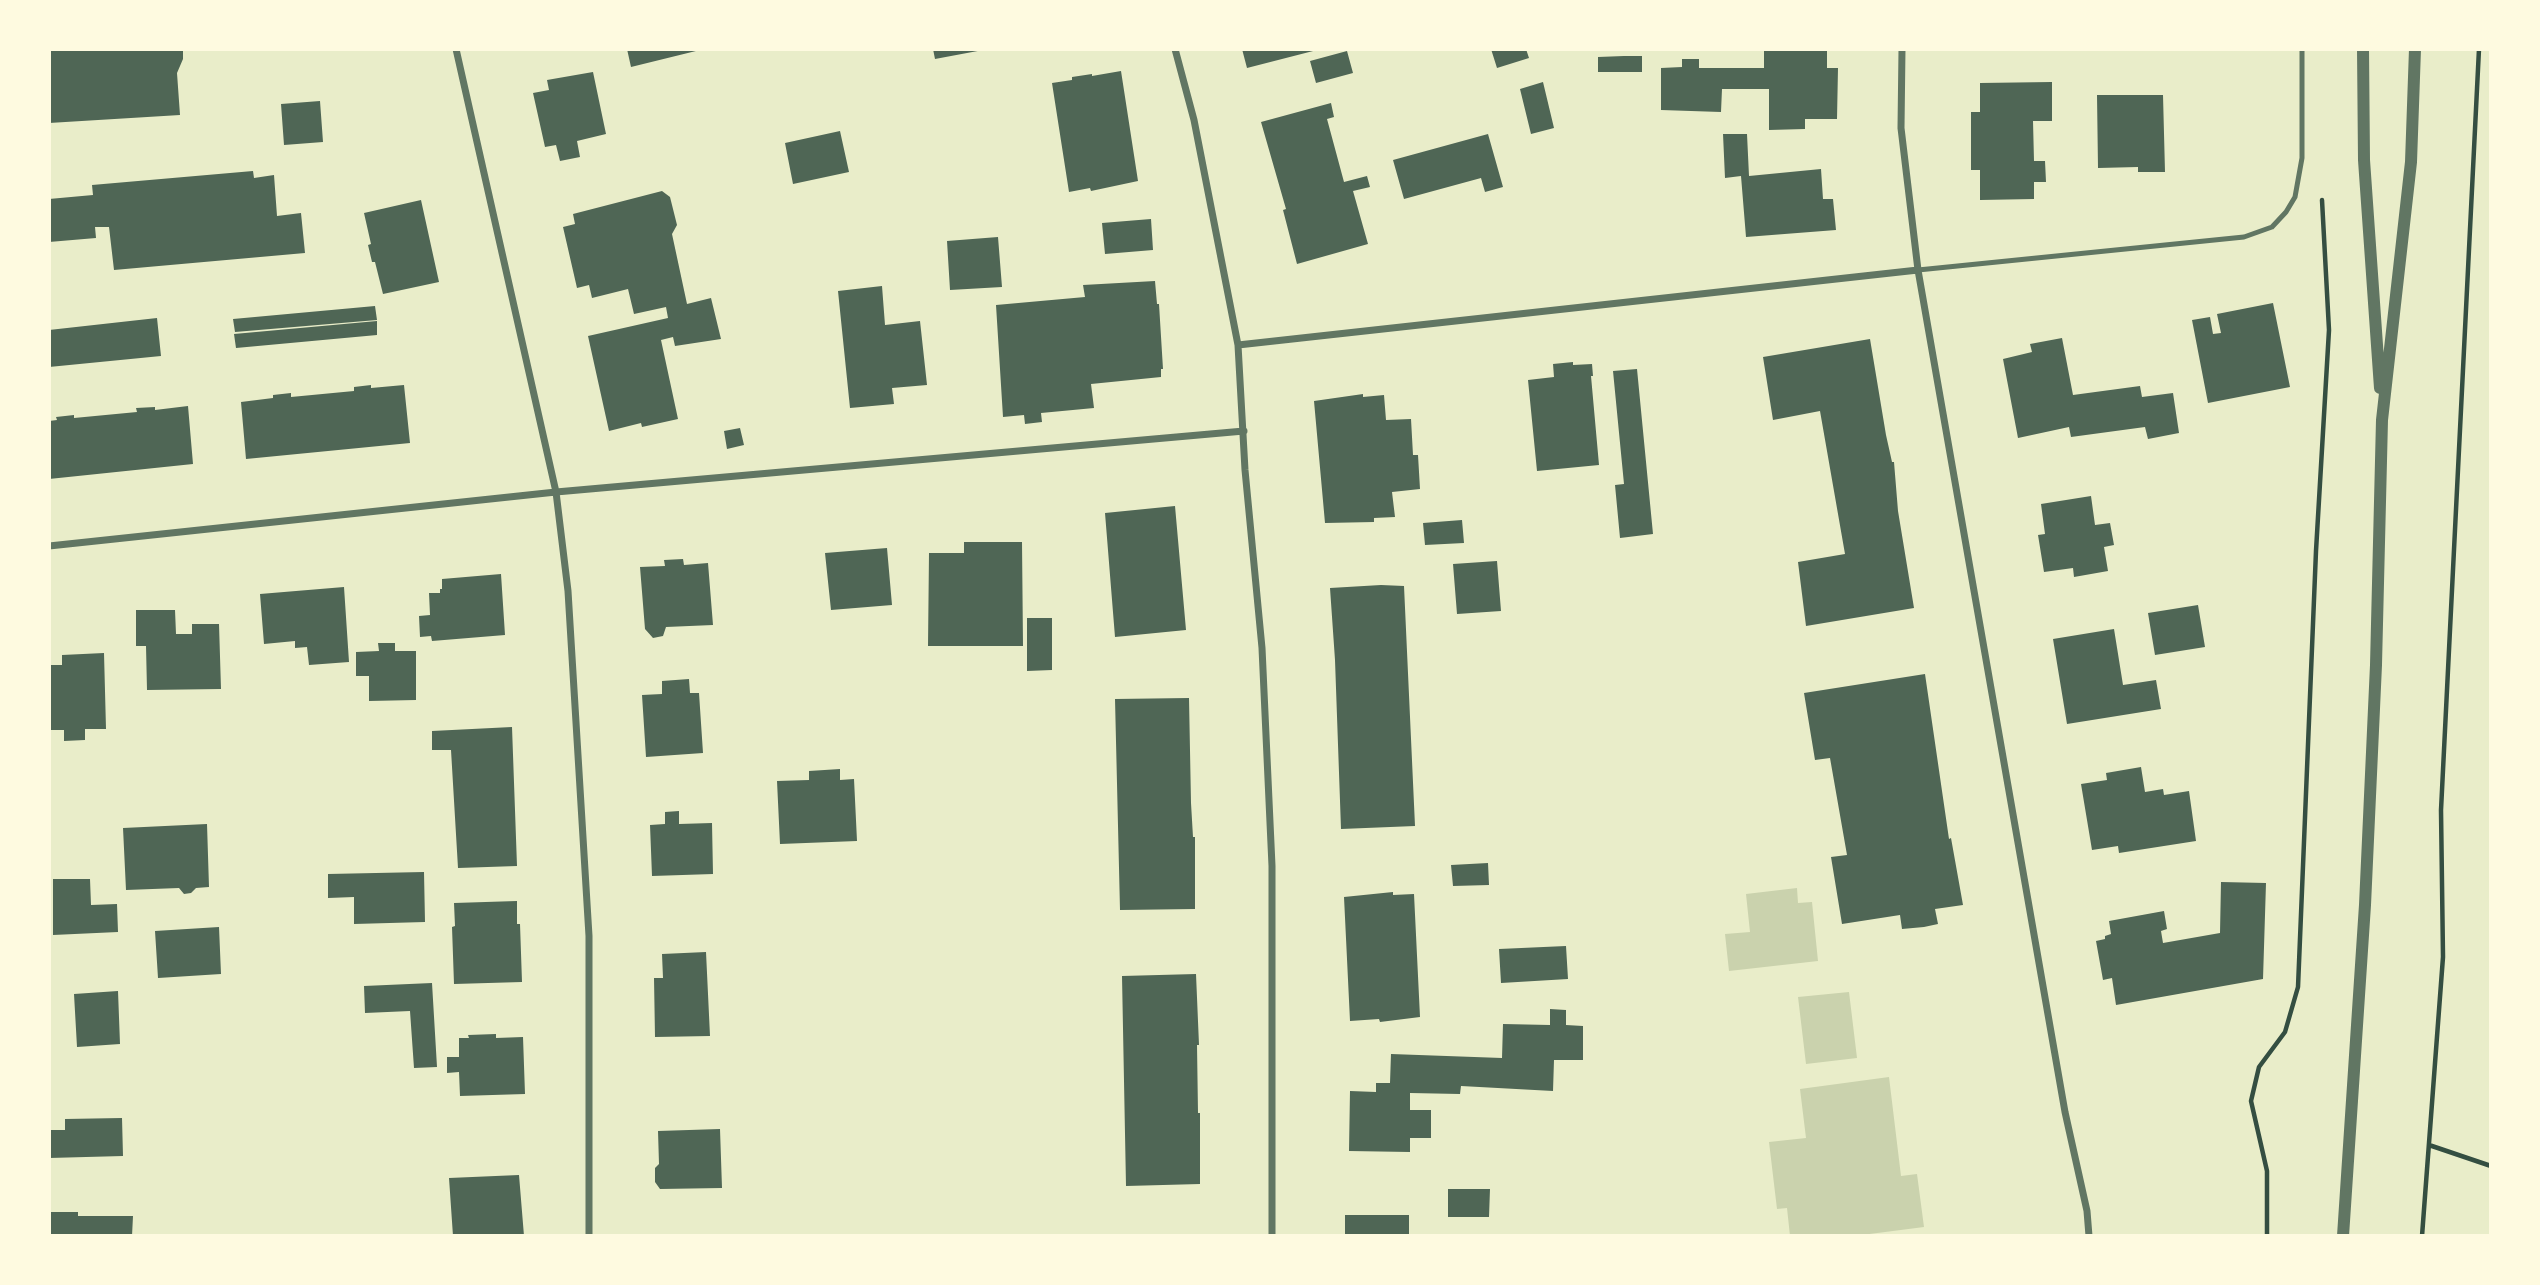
<!DOCTYPE html>
<html>
<head>
<meta charset="utf-8">
<style>
  body { margin:0 }
  #map { position:relative; width:2540px; height:1285px; overflow:hidden; background:#e9edc9; font-family:"PT Sans",sans-serif }
  canvas { display:block }
  .frame { position:absolute; inset:0; border:51px solid #fefae0; pointer-events:none }
</style>
</head>
<body>
<div id="map">
<canvas width="2540" height="1285"></canvas>
<div class="frame"></div>
</div>
<script>
const c = document.querySelector('canvas').getContext('2d');
c.lineJoin = 'round';
function paint(path, color) { c.fillStyle = color; c.fill(path, 'evenodd'); }
const toPath = rows => new Path2D(rows.map(r => 'M' + r).join(''));
function trace(path, color, width, dash) { c.strokeStyle = color; c.lineWidth = width; c.lineCap = dash ? 'butt' : 'round'; c.setLineDash(dash || []); c.stroke(path); }
paint(toPath([
  [1797,888,1798,903,1812,902,1818,961,1729,971,1725,934,1750,932,1746,894],
  [1849,992,1857,1058,1806,1064,1798,997],
  [1889,1077,1901,1176,1917,1174,1924,1227,1854,1236,1790,1236,1787,1208,1777,1209,1769,1142,1806,1138,1800,1089]
]), '#cad2ad');
paint(toPath([
  [49,49,183,49,183,59,177,73,180,115,49,123],
  [627,49,700,49,700,50,631,67],
  [933,49,983,49,983,50,935,59],
  [1242,49,1317,49,1317,50,1247,68],
  [1491,49,1526,49,1529,58,1497,68],
  [1764,49,1827,49,1827,68,1838,68,1837,119,1805,119,1805,129,1769,130,1769,89,1722,89,1721,112,1661,110,1661,68,1682,67,1682,59,1699,59,1699,68,1764,68],
  [1347,51,1353,73,1316,83,1310,61],
  [1624,56,1642,56,1642,72,1598,72,1598,57],
  [1121,71,1138,181,1091,191,1090,188,1069,192,1052,83,1072,80,1072,77,1092,74,1092,76],
  [593,72,606,134,577,141,580,157,560,161,556,145,545,147,533,93,549,90,547,80],
  [1543,82,1554,128,1531,134,1520,89],
  [2052,82,2052,121,2033,121,2034,161,2045,161,2046,182,2034,182,2034,199,1980,200,1980,170,1971,170,1971,112,1980,112,1980,83],
  [2097,95,2163,95,2165,172,2138,172,2138,167,2098,168],
  [320,101,323,142,284,145,281,104],
  [1331,103,1334,117,1327,119,1344,182,1367,176,1370,187,1353,191,1368,244,1297,264,1283,210,1286,209,1261,122],
  [840,131,849,172,793,184,785,143],
  [1488,134,1503,187,1485,192,1481,178,1404,199,1393,160],
  [1723,134,1747,134,1749,176,1821,169,1823,199,1833,199,1836,230,1746,237,1741,176,1725,178],
  [253,171,254,178,274,175,277,216,301,213,305,253,114,270,109,227,95,227,96,238,49,242,49,199,93,195,92,185],
  [662,191,670,197,677,225,672,234,687,304,711,298,721,339,675,346,673,337,661,340,678,419,642,427,641,423,609,431,588,336,668,318,666,307,634,314,628,289,592,298,589,285,577,288,563,227,575,224,573,214],
  [421,200,439,282,383,294,375,262,372,262,368,245,371,244,364,213],
  [1151,219,1153,250,1105,254,1102,223],
  [998,237,1002,287,950,290,947,241],
  [1155,281,1157,304,1159,304,1163,369,1161,369,1161,377,1091,384,1094,408,1041,413,1042,422,1025,424,1024,415,1003,417,996,305,1085,297,1083,285],
  [882,286,885,325,920,321,927,385,892,388,894,404,850,408,838,291],
  [2273,303,2290,387,2208,403,2192,320,2210,317,2213,334,2221,333,2217,314],
  [375,306,377,320,235,332,233,319],
  [157,318,161,356,49,367,49,330],
  [377,321,377,335,236,348,234,334],
  [2062,338,2073,395,2140,386,2142,397,2173,393,2179,433,2148,439,2145,427,2071,437,2069,427,2018,438,2003,359,2032,352,2030,344],
  [1870,339,1886,435,1892,462,1894,462,1898,511,1914,608,1806,626,1798,562,1845,554,1820,411,1773,420,1763,357],
  [1573,362,1573,365,1592,364,1593,376,1591,376,1599,465,1537,471,1528,380,1554,377,1553,364],
  [1637,369,1653,534,1620,538,1615,485,1624,484,1613,371],
  [371,385,371,388,404,385,410,443,246,459,241,402,273,398,273,395,291,393,291,397,354,391,354,387],
  [1363,394,1363,397,1384,395,1386,420,1411,419,1413,455,1418,455,1420,489,1392,492,1395,517,1374,518,1374,522,1325,523,1314,401],
  [188,406,193,464,49,479,49,421,57,420,56,417,74,415,74,418,137,412,136,408,155,407,155,410],
  [740,428,744,445,727,449,724,431],
  [2091,496,2095,525,2110,523,2114,545,2104,547,2108,571,2074,577,2073,568,2044,572,2038,535,2045,534,2041,504],
  [1175,506,1186,630,1115,637,1105,513],
  [1462,520,1464,543,1425,545,1423,523],
  [964,542,1022,542,1023,646,928,646,929,553,964,553],
  [887,548,892,605,831,610,825,553],
  [683,559,684,565,708,563,713,625,666,627,663,636,653,638,645,629,640,567,665,566,664,560],
  [1497,561,1501,611,1457,614,1453,564],
  [501,574,505,635,432,641,431,636,420,637,419,616,430,615,429,593,440,593,440,589,442,589,442,579],
  [1381,585,1404,586,1415,826,1341,829,1335,660,1330,588],
  [344,587,349,662,309,665,307,647,295,648,295,641,264,644,260,594],
  [2198,605,2205,647,2155,655,2148,613],
  [136,610,175,610,176,634,192,634,192,624,219,624,221,689,147,690,146,646,136,646],
  [1027,618,1052,618,1052,670,1027,671],
  [2114,629,2123,685,2156,680,2161,709,2067,724,2053,639],
  [378,643,395,643,395,651,416,651,416,700,369,701,369,676,356,676,356,652,379,651],
  [104,653,106,729,85,729,85,740,64,741,64,730,49,730,49,665,62,665,62,655],
  [1925,674,1949,839,1951,838,1963,905,1935,909,1938,924,1924,927,1902,929,1900,915,1842,924,1831,857,1847,855,1830,758,1815,760,1804,693],
  [689,679,690,693,699,693,703,753,646,757,642,695,662,694,662,681],
  [1189,698,1191,803,1193,837,1195,837,1195,909,1120,910,1115,699],
  [512,727,517,866,458,868,451,750,432,750,432,731],
  [2141,767,2145,792,2163,789,2164,795,2189,791,2196,841,2119,853,2118,846,2092,850,2081,784,2107,780,2106,773],
  [840,769,840,780,854,779,857,841,780,844,777,781,809,780,809,771],
  [679,811,679,824,712,823,713,874,652,876,650,825,665,824,665,812],
  [207,824,209,887,196,888,191,893,184,894,179,888,126,890,123,828],
  [1488,863,1489,885,1453,886,1451,865],
  [424,872,425,922,354,924,354,897,328,898,328,874],
  [53,879,90,879,91,905,117,904,118,932,53,935],
  [2221,882,2266,883,2263,979,2116,1005,2112,978,2103,980,2096,941,2105,939,2105,936,2111,934,2109,921,2164,911,2167,929,2161,931,2163,943,2220,933],
  [1393,892,1393,895,1414,894,1420,1017,1380,1022,1379,1019,1350,1021,1344,897],
  [517,901,517,924,520,924,522,982,454,984,452,927,455,926,454,903],
  [219,927,221,974,158,978,155,931],
  [1566,946,1568,979,1501,983,1499,949],
  [706,952,710,1036,655,1037,654,978,663,978,662,954],
  [1196,974,1199,1045,1197,1045,1198,1113,1200,1113,1200,1184,1126,1186,1122,976],
  [432,983,437,1067,414,1068,410,1011,365,1013,364,986],
  [118,991,120,1044,77,1047,74,994],
  [1550,1009,1566,1010,1566,1025,1583,1026,1583,1060,1554,1060,1553,1091,1461,1086,1460,1094,1410,1093,1410,1110,1431,1110,1431,1138,1410,1138,1410,1152,1349,1151,1350,1091,1376,1092,1376,1083,1390,1083,1391,1054,1502,1058,1503,1024,1550,1025],
  [496,1034,496,1038,523,1037,525,1094,460,1096,459,1072,447,1073,447,1057,459,1057,459,1038,469,1038,468,1035],
  [122,1118,123,1156,49,1158,49,1130,65,1130,65,1119],
  [720,1129,722,1188,660,1189,655,1182,655,1168,659,1164,658,1131],
  [519,1175,524,1236,453,1236,449,1178],
  [1448,1189,1490,1189,1489,1217,1448,1217],
  [49,1212,78,1212,78,1216,133,1216,132,1236,49,1236],
  [1345,1215,1409,1215,1409,1236,1345,1236]
]), '#4f6655');
trace(toPath([
  [2429,1145,2491,1166],
  [2267,1236,2267,1171,2251,1101,2259,1067,2285,1032,2298,987,2316,551,2329,330,2322,200],
  [2422,1236,2443,957,2441,810,2479,49]
]), '#344e41', 4.5);
trace(toPath([
  [1918,270,2244,237,2272,227,2286,212,2295,197,2302,158,2302,49]
]), '#617663', 5);
trace(toPath([
  [456,49,556,492,568,591,589,936,589,1236],
  [1175,49,1194,120,1238,345,1245,470,1262,648,1272,866,1272,1236],
  [1902,49,1901,128,1918,270,2065,1112,2087,1211,2089,1236],
  [1238,345,1918,270],
  [49,546,556,492,1244,431]
]), '#617663', 7);
trace(toPath([
  [2363,49,2364,160,2380,388],
  [2343,1236,2365,905,2376,665,2382,420,2411,162,2415,49]
]), '#617663', 12);
</script>
</body>
</html>
